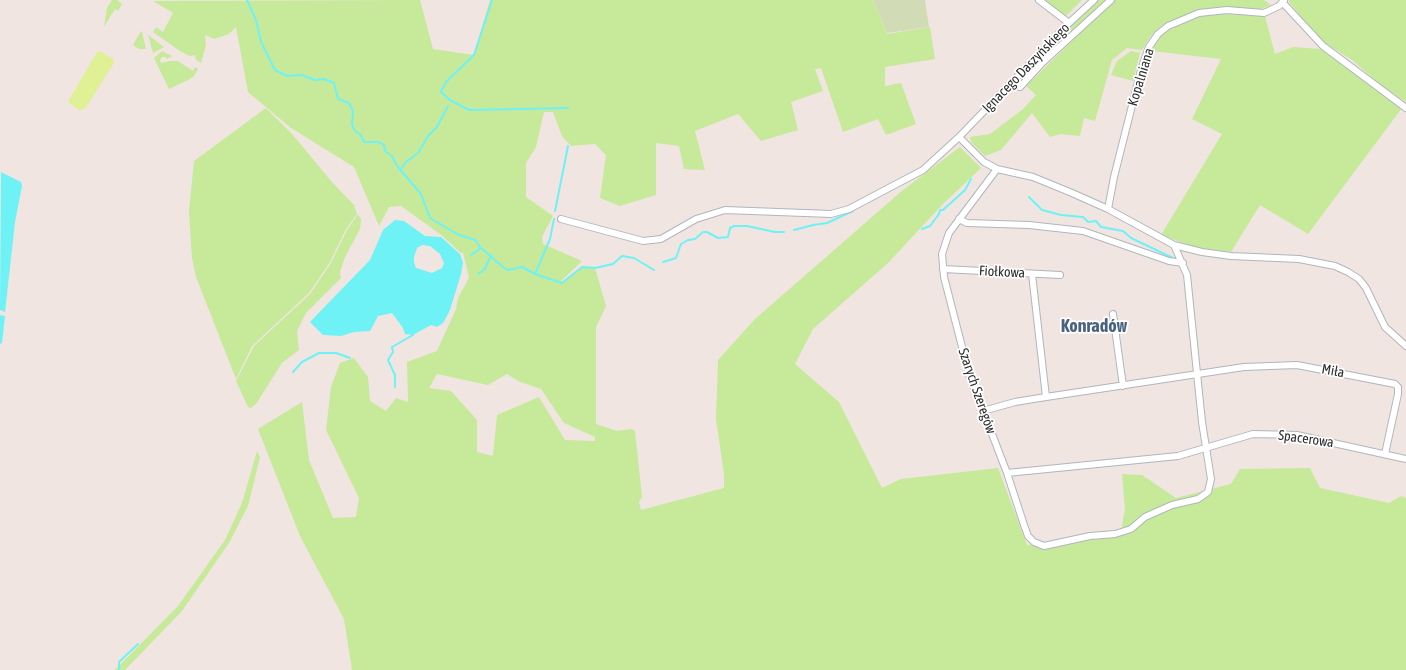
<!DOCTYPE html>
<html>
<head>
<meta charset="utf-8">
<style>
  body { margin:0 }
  canvas { display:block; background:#f0e5e0 }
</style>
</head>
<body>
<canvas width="1406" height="670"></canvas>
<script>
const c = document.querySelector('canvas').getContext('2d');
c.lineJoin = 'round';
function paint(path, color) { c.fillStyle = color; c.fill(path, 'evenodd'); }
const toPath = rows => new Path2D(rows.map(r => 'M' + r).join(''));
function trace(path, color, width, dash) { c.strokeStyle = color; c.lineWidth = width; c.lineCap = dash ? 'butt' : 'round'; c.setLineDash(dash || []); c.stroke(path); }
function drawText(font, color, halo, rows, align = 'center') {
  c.font = font + ' "Asap Condensed",sans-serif'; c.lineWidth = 3.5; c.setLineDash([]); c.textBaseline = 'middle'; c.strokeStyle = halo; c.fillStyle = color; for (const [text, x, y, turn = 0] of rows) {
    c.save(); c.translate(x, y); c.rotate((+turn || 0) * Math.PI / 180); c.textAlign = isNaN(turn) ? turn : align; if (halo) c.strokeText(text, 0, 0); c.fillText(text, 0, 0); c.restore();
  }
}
paint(toPath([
  [112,0,117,0,122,4,118,11,115,9,104,27,107,8],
  [420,0,433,49,474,55,490,0,873,0,887,34,930,27,935,59,885,67,885,86,901,83,916,124,886,135,878,119,843,132,821,68,815,69,823,91,791,102,798,130,761,141,738,114,695,131,705,170,684,169,679,146,656,143,656,195,620,206,600,198,606,155,595,144,571,146,562,136,553,112,544,112,536,147,526,163,526,197,553,216,542,237,543,244,582,261,557,285,582,267,595,268,606,306,596,327,596,424,617,431,632,429,635,431,642,497,639,502,641,510,724,488,724,474,716,419,718,360,755,319,903,190,960,147,981,168,942,205,888,263,813,329,795,364,839,402,882,488,901,479,998,468,1027,545,1121,532,1125,509,1122,474,1142,475,1176,498,1231,484,1240,469,1310,468,1320,488,1389,503,1401,496,1406,498,1406,670,352,670,344,619,300,536,258,429,302,402,309,460,333,518,356,517,359,498,326,430,331,387,340,363,354,358,368,377,370,401,386,411,396,398,408,402,407,362,437,351,456,309,458,298,469,278,463,252,461,253,440,234,401,206,389,207,379,226,354,167,291,128,248,92,236,27,229,34,214,39,205,35,206,45,201,63,196,60,195,55,190,56,180,51,153,32,156,27,163,32,173,13,153,1],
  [437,374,488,385,507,374,520,382,541,389,564,423,595,437,595,441,565,440,539,397,497,415,493,456,477,452,477,420,451,391,429,388],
  [1042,0,1082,0,1065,17],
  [1098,0,1107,0,1022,78,1044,53],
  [1114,0,1264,0,1271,5,1261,9,1215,8,1197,11,1161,26,1150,37,1142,50,1127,48,1112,60,1095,121,1084,118,1080,136,1061,134,1050,137,1032,113,1001,150,985,156,971,142,970,137,990,134,1022,110,1036,95,1026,86],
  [1289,0,1406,0,1406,102,1382,86,1352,60,1320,40,1289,2],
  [1220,14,1265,16,1275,54,1293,47,1321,49,1402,108,1308,234,1260,205,1231,252,1197,248,1161,235,1222,134,1192,119,1221,59,1152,51,1155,43,1163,33,1200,16],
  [141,31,142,32,146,49,139,49,133,45],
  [148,35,164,47,153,53],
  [162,51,172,56,167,59,166,57,162,57,160,60,161,63,170,61,178,61,193,71,195,67,198,69,194,76,190,79,169,89,154,58],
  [1131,51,1140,53,1133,81,1111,75,1117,61],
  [266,108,293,135,331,181,354,205,357,214,346,229,330,262,309,293,252,346,236,379,196,277,192,258,189,211,194,161],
  [358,214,361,219,360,229,345,257,340,272,341,278,306,313,297,331,299,350,282,363,256,404,251,408,248,407,236,381,254,346,310,294,331,263,347,230],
  [257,451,260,457,248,506,229,543,182,611,125,670,115,670,178,606,225,540,242,503]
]), '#c7e99a');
paint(toPath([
  [873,0,925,0,929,27,887,33]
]), '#d1dbb6');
paint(toPath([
  [100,51,113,59,114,63,86,107,83,110,79,110,69,103,69,100,97,52]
]), '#dff095');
paint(toPath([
  [1,172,21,182,22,186,15,222,5,312,0,310],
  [395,220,404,221,425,236,441,237,460,254,463,263,461,274,450,310,443,323,437,327,431,325,413,335,405,334,403,328,392,313,378,316,370,331,354,332,341,336,323,335,310,322,370,260,383,230],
  [422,245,430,246,440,254,444,263,442,268,432,273,416,268,414,262,414,257,417,248],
  [0,315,5,316,2,343,0,344]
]), '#6ef2f6');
trace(toPath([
  [247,0,256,20,261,42,275,70,287,76,301,75,315,80,324,79,334,83,338,99,349,103,353,111,352,125,355,131,360,134,364,142,378,142,384,145,385,151,392,156,397,166,421,194,430,218,459,235,475,240,480,247,503,267,508,270,522,267,535,274,562,283,582,267,595,268,613,264,622,256,634,258,654,270],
  [492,0,474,55,446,82,441,92,450,100,469,110,568,108],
  [401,169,406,162,418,153,428,136,437,127,448,106],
  [1029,197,1042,210,1061,215,1083,217,1088,222,1096,221,1101,227,1123,231,1131,238,1173,258],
  [555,211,568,146],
  [922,229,930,226,939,214,940,210,943,210,965,190,971,179],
  [794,230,813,225,827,223,853,211],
  [471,255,481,248],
  [663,262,676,258,681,244,688,240,695,239,703,232,707,232,718,238,728,237,730,228,734,226,747,226,775,232,784,232],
  [478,274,485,269,491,255],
  [535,274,550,239,554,219],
  [293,372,302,362,319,353,336,353,350,358],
  [395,387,395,375,388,360,393,352,392,347,413,335],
  [119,670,119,662,138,644]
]), '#6ef2f6', 2);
const street = toPath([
  [1039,0,1069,23],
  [1283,3,1323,46,1406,108],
  [1010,85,1020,87,1043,62,1111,0],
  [959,137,984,162,997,169,1033,177,1072,193,1108,209,1174,245,1202,252,1231,256,1299,259,1335,266,1348,272,1359,279,1366,288,1385,327,1406,346],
  [997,169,949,233,942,254,944,277,969,374,1007,473,1024,525,1028,536,1034,542,1044,546,1090,536,1115,534,1131,529,1145,517,1172,505,1198,499,1208,492,1211,479,1202,422,1187,275,1174,245],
  [1108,209,1114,177,1141,70,1149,47,1158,34,1168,26,1199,13,1227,10,1264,13,1279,6,1284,0],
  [561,219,643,241,661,239,696,219,725,210,831,214,849,209,923,170,959,137,1069,23,1094,0],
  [959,219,967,223,1029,225,1083,231,1169,261,1183,263],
  [943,269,1060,275],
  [1032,274,1046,397],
  [1113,314,1123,386],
  [983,411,1015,402,1046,397,1244,367,1297,365,1395,384,1398,387,1398,394,1385,454],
  [1007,473,1178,456,1253,434,1297,435,1406,459]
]);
trace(street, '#b0b6be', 8);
trace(street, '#fff', 6);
drawText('14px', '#2e2e2e', '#fff', [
  ["Ignacego Daszyńskiego",1026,68,-46],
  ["Kopalniana",1141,77,-73],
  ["Fiołkowa",1002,272,3],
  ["Miła",1333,371,10],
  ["Szarych Szeregów",977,391,71],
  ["Spacerowa",1306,439,8]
]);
drawText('bold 18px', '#4a6282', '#fff', [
  ["Konradów",1094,326]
]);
</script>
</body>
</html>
